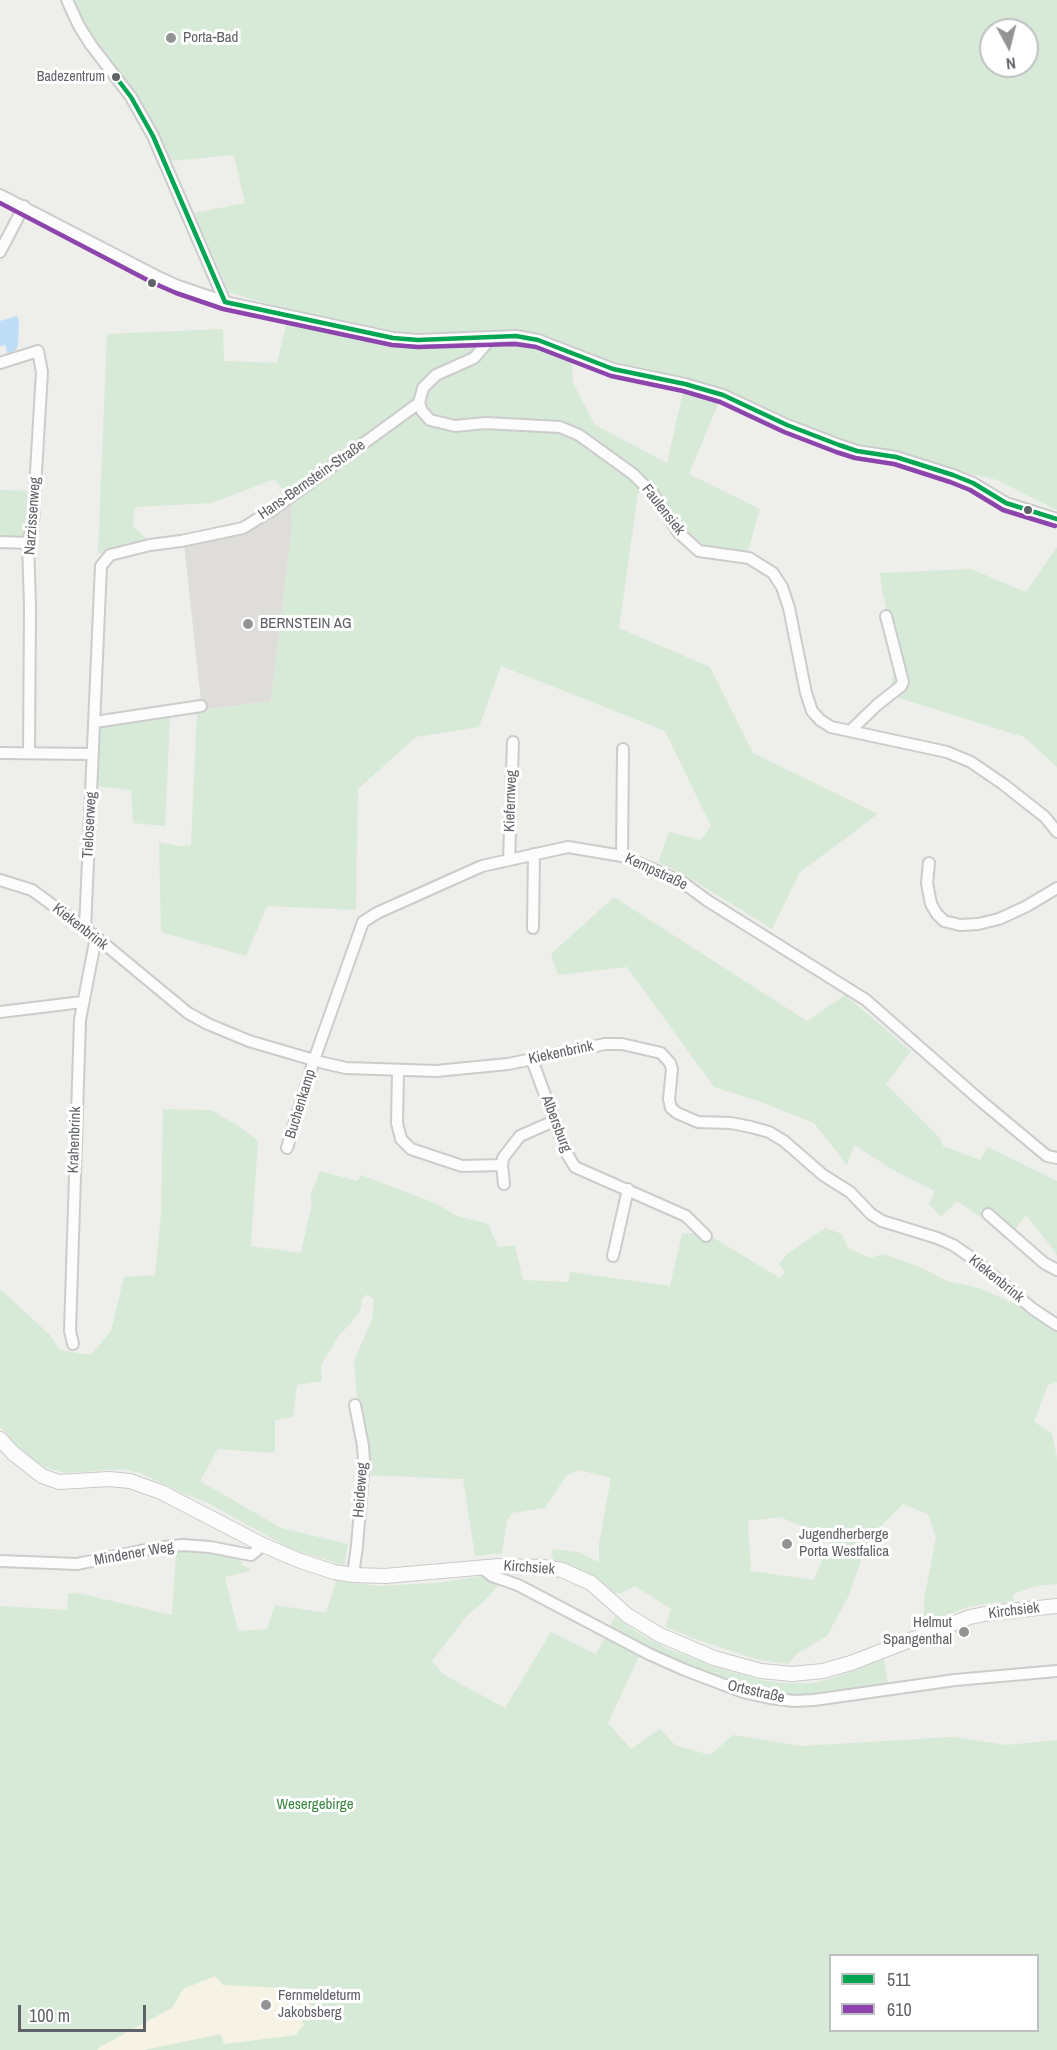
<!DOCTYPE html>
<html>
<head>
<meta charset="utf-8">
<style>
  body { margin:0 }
  #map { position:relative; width:1057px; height:2050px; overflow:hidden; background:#eeeeea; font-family:"Archivo Narrow",sans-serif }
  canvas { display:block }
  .legend { position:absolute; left:829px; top:1954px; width:210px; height:78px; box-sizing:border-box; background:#fff; border:2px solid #bfc0c2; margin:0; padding:8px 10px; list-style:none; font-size:18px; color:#5f6267 }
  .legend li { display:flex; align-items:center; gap:12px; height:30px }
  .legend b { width:30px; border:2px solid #bfc0c2 }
  .north { position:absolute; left:979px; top:18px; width:60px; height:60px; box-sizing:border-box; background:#fff; border:2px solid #bfc0c2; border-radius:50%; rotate:173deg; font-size:16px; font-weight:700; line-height:24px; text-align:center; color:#5f6267 }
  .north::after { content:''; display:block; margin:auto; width:21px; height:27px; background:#919395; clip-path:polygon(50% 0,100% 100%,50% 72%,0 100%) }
  .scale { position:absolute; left:18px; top:2005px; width:128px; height:27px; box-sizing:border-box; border:3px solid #5f6267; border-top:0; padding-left:8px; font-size:18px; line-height:21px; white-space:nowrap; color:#5f6267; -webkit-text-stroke:4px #fff; paint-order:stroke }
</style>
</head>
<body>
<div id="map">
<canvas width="1057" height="2050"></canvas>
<ul class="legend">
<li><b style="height:8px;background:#00a651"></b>511</li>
<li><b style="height:8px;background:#8e44ad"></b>610</li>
</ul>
<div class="north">N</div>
<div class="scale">100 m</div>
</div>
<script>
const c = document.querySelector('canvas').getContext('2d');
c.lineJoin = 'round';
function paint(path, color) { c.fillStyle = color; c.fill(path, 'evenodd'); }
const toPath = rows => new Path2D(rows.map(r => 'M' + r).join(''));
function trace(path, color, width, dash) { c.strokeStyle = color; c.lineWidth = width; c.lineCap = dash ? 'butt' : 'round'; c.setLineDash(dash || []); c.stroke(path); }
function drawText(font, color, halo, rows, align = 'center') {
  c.font = font + ' "Archivo Narrow",sans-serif'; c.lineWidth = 6; c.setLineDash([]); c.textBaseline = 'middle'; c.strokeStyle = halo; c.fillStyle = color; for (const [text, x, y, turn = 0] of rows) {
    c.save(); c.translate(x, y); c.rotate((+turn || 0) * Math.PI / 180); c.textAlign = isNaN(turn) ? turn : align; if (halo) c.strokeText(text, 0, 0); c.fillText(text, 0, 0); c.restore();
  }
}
paint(toPath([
  [215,1976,223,1985,306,1989,311,2005,306,2024,299,2035,224,2044,221,2035,144,2050,98,2050,98,2048,172,2008,183,1989]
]), '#f6f3e4');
paint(toPath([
  [291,502,292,528,271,701,202,710,184,544,222,537]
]), '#deddda');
paint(toPath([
  [70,0,1057,0,1057,510,997,480,839,442,723,392,689,474,760,509,747,554,703,550,648,495,638,493,619,628,710,667,753,753,878,814,800,872,772,929,683,874,658,862,669,832,701,840,711,826,665,731,501,666,479,727,416,737,358,789,356,910,267,906,246,956,161,932,159,842,178,846,191,845,197,711,271,701,292,528,290,499,275,479,212,503,136,507,134,510,133,526,151,543,111,553,98,553,107,334,223,329,224,361,277,363,286,325,286,310,229,292,194,213,245,203,234,155,172,161,142,109,103,57],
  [991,30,1027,30,1027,66,991,66],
  [572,350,615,367,685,383,667,463,595,425,573,383],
  [0,490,32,491,28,530,21,538,3,538,0,536],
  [1057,547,1057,767,1024,737,889,695,898,654,882,591,880,573,971,569,1026,592],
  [170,718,165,826,133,823,131,790,95,786,98,730,102,726],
  [614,897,807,1021,845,995,911,1051,886,1084,940,1138,943,1146,980,1160,988,1147,1057,1181,1057,1256,1053,1249,1026,1215,1013,1232,989,1211,982,1218,957,1201,941,1217,929,1204,935,1191,895,1171,854,1145,847,1165,814,1123,761,1102,714,1087,627,967,558,975,551,954],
  [163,1109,211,1110,240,1127,258,1141,251,1246,301,1253,312,1203,310,1196,320,1171,357,1181,361,1175,435,1203,457,1216,488,1224,498,1247,515,1245,523,1280,568,1282,570,1272,670,1286,682,1234,704,1232,780,1278,785,1272,779,1264,787,1254,825,1228,842,1234,848,1248,870,1258,883,1254,920,1267,947,1281,979,1288,1031,1311,1057,1329,1057,1382,1048,1385,1034,1422,1052,1433,1057,1458,1057,1584,1036,1586,1013,1594,1014,1602,990,1603,968,1607,924,1624,924,1600,936,1537,928,1514,903,1504,869,1538,848,1597,827,1636,798,1653,788,1664,759,1660,687,1636,665,1626,671,1609,635,1586,622,1593,612,1594,581,1571,555,1561,551,1556,553,1549,578,1552,599,1562,599,1543,611,1478,579,1470,566,1476,545,1508,512,1513,507,1521,502,1553,475,1556,463,1479,363,1475,354,1361,372,1319,374,1300,368,1294,362,1299,361,1309,352,1322,340,1334,321,1365,322,1381,297,1385,293,1417,275,1420,275,1453,218,1449,200,1481,281,1528,348,1544,344,1565,291,1549,208,1503,182,1493,140,1473,123,1469,66,1473,49,1469,37,1463,20,1449,0,1427,0,1289,49,1334,60,1350,91,1355,111,1331,124,1277,155,1275,161,1213],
  [780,1517,831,1538,814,1580,751,1571,748,1521],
  [194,1550,240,1557,242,1565,249,1568,250,1571,225,1577,238,1631,267,1629,275,1605,326,1613,336,1581,379,1586,436,1583,482,1576,501,1582,487,1598,465,1618,432,1661,443,1674,505,1708,551,1632,596,1654,607,1634,641,1652,608,1723,631,1749,660,1729,675,1745,710,1755,733,1735,802,1746,953,1737,1006,1745,1057,1740,1057,2050,144,2050,221,2034,224,2044,297,2035,298,2031,304,2025,302,2021,307,2013,311,2012,311,2005,306,2001,306,1989,223,1985,215,1976,183,1989,172,2008,98,2048,98,2050,0,2050,0,1606,67,1610,68,1593,82,1594,172,1615,176,1552],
  [830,1956,1038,1956,1038,2030,830,2030],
  [615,1616,641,1635,671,1650,719,1668,760,1680,782,1683,813,1683,840,1676,884,1659,888,1684,816,1696,781,1697,729,1685,680,1666,609,1629]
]), '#d7ead7');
paint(toPath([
  [17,316,19,321,18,346,14,352,7,355,6,345,0,346,0,321]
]), '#bfddf7');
const minor = toPath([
  [67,0,79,26,91,45,131,97,153,136,225,302],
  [0,195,156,276,178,286,225,302,393,338,418,340,516,336,538,340,613,369,685,384,723,395,787,425,839,445,857,451,896,457,953,475,973,483,1006,503,1057,519],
  [0,252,24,206],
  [0,363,38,351,42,372,33,522,28,543,30,606,29,753],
  [419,403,422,411,430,420,455,426,485,423,560,427,579,435,633,474,653,494,678,532,699,551,749,558,773,573,782,587,789,608,806,693,812,711,820,720,831,727,947,752,971,762,1003,784,1045,817,1057,832],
  [0,542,28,543],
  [95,722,201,706],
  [850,731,877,705,901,686,903,682,886,616],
  [0,753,93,754],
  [622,856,623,749],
  [509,860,513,742],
  [929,863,927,883,931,904,937,914,944,921,960,925,978,924,999,919,1027,906,1057,888],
  [0,880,32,890,96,937,188,1013,208,1024,249,1041,324,1063,346,1068,436,1071,508,1064,605,1044,622,1044,661,1053,670,1063,672,1069,669,1099,671,1108,677,1113,698,1122,731,1123,751,1127,769,1132,784,1141,823,1175,850,1192,871,1214,882,1221,937,1238,953,1245,972,1258,1033,1309,1057,1325],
  [533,928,534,854],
  [85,929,101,566,110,555,150,545,181,541,243,528,272,510,419,403,423,388,436,375,474,358,492,337],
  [0,1012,82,1002],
  [532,1060,567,1154,575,1167,686,1216,706,1236],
  [398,1070,397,1123,401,1139,411,1149,462,1166,502,1165],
  [287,1148,314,1060,363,922,377,913,482,866,568,847,622,856,682,882,708,901,866,1000,981,1101,1047,1156,1057,1158],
  [504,1184,502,1165,503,1158,520,1136,554,1121],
  [988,1214,1044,1263,1057,1270],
  [613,1256,628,1189],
  [73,1344,70,1331,80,1020,96,937],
  [0,1561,77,1564,150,1549,182,1545,210,1547,251,1555,263,1545],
  [481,1567,492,1576,518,1585,649,1654,685,1670,743,1692,770,1698,794,1701,814,1700,955,1680,1057,1671],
  [353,1575,357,1546,364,1461,363,1446,355,1405]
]);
const secondary = toPath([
  [0,1439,13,1453,42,1476,59,1482,109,1479,130,1481,141,1485,161,1492,263,1545,298,1560,334,1572,353,1575,385,1576,499,1566,543,1567,562,1570,591,1583,627,1615,660,1635,714,1658,761,1671,792,1674,823,1671,851,1663,970,1617,990,1613,1057,1606]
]);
trace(minor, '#cbcccb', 14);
trace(secondary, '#cacaca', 16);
trace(minor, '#fcfcfc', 10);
trace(secondary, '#fcfcfc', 14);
trace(toPath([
  [115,76,131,97,153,136,225,302],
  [225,302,393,338,418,340,516,336,538,340,613,369,685,384,723,395,787,425,839,445,857,451,896,457,953,475,973,483,1006,503,1057,519]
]), '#00a651', 4.5);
trace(toPath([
  [0,203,153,283,176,293,223,309,392,345,418,347,515,344,536,347,611,376,683,391,720,402,784,432,836,452,855,458,894,464,950,482,970,490,1003,510,1055,526]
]), '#8e44ad', 4.5);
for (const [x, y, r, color] of [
  [171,38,6,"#919395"],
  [116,77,5,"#5f6267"],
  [152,283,5,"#5f6267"],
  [1028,510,5,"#5f6267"],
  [248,624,6,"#919395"],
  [787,1544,6,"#919395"],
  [964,1632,6,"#919395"],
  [266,2005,6,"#919395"]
]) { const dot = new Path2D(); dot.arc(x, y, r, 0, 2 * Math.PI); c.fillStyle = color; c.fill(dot); trace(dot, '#fff', 2); }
drawText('14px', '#5f6267', '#fff', [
  ["Badezentrum",105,77]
], 'right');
drawText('15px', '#5f6267', '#fff', [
  ["Porta-Bad",183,38],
  ["BERNSTEIN AG",260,624],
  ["Jugendherberge",799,1535],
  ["Porta Westfalica",799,1552],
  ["Helmut",952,1623,"right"],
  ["Spangenthal",952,1640,"right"],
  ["Fernmeldeturm",278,1996],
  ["Jakobsberg",278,2013]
], 'left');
drawText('15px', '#5f6267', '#fff', [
  ["Hans-Bernstein-Straße",312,480,-35],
  ["Faulensiek",663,510,52],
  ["Narzissenweg",33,516,-86],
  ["Kiefernweg",511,801,-88],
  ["Tieloserweg",90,825,-87],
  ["Kempstraße",656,872,25],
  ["Kiekenbrink",80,927,38],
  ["Kiekenbrink",561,1053,-12],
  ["Buchenkamp",301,1104,-73],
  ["Albersburg",556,1124,69],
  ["Krahenbrink",75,1140,-88],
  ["Kiekenbrink",996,1279,39],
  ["Heideweg",361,1490,-86],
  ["Mindener Weg",134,1554,-10],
  ["Kirchsiek",529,1568,4],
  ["Kirchsiek",1014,1611,-7],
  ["Ortsstraße",756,1692,13]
]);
drawText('15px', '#38853f', '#fff', [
  ["Wesergebirge",315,1805]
]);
</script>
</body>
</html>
